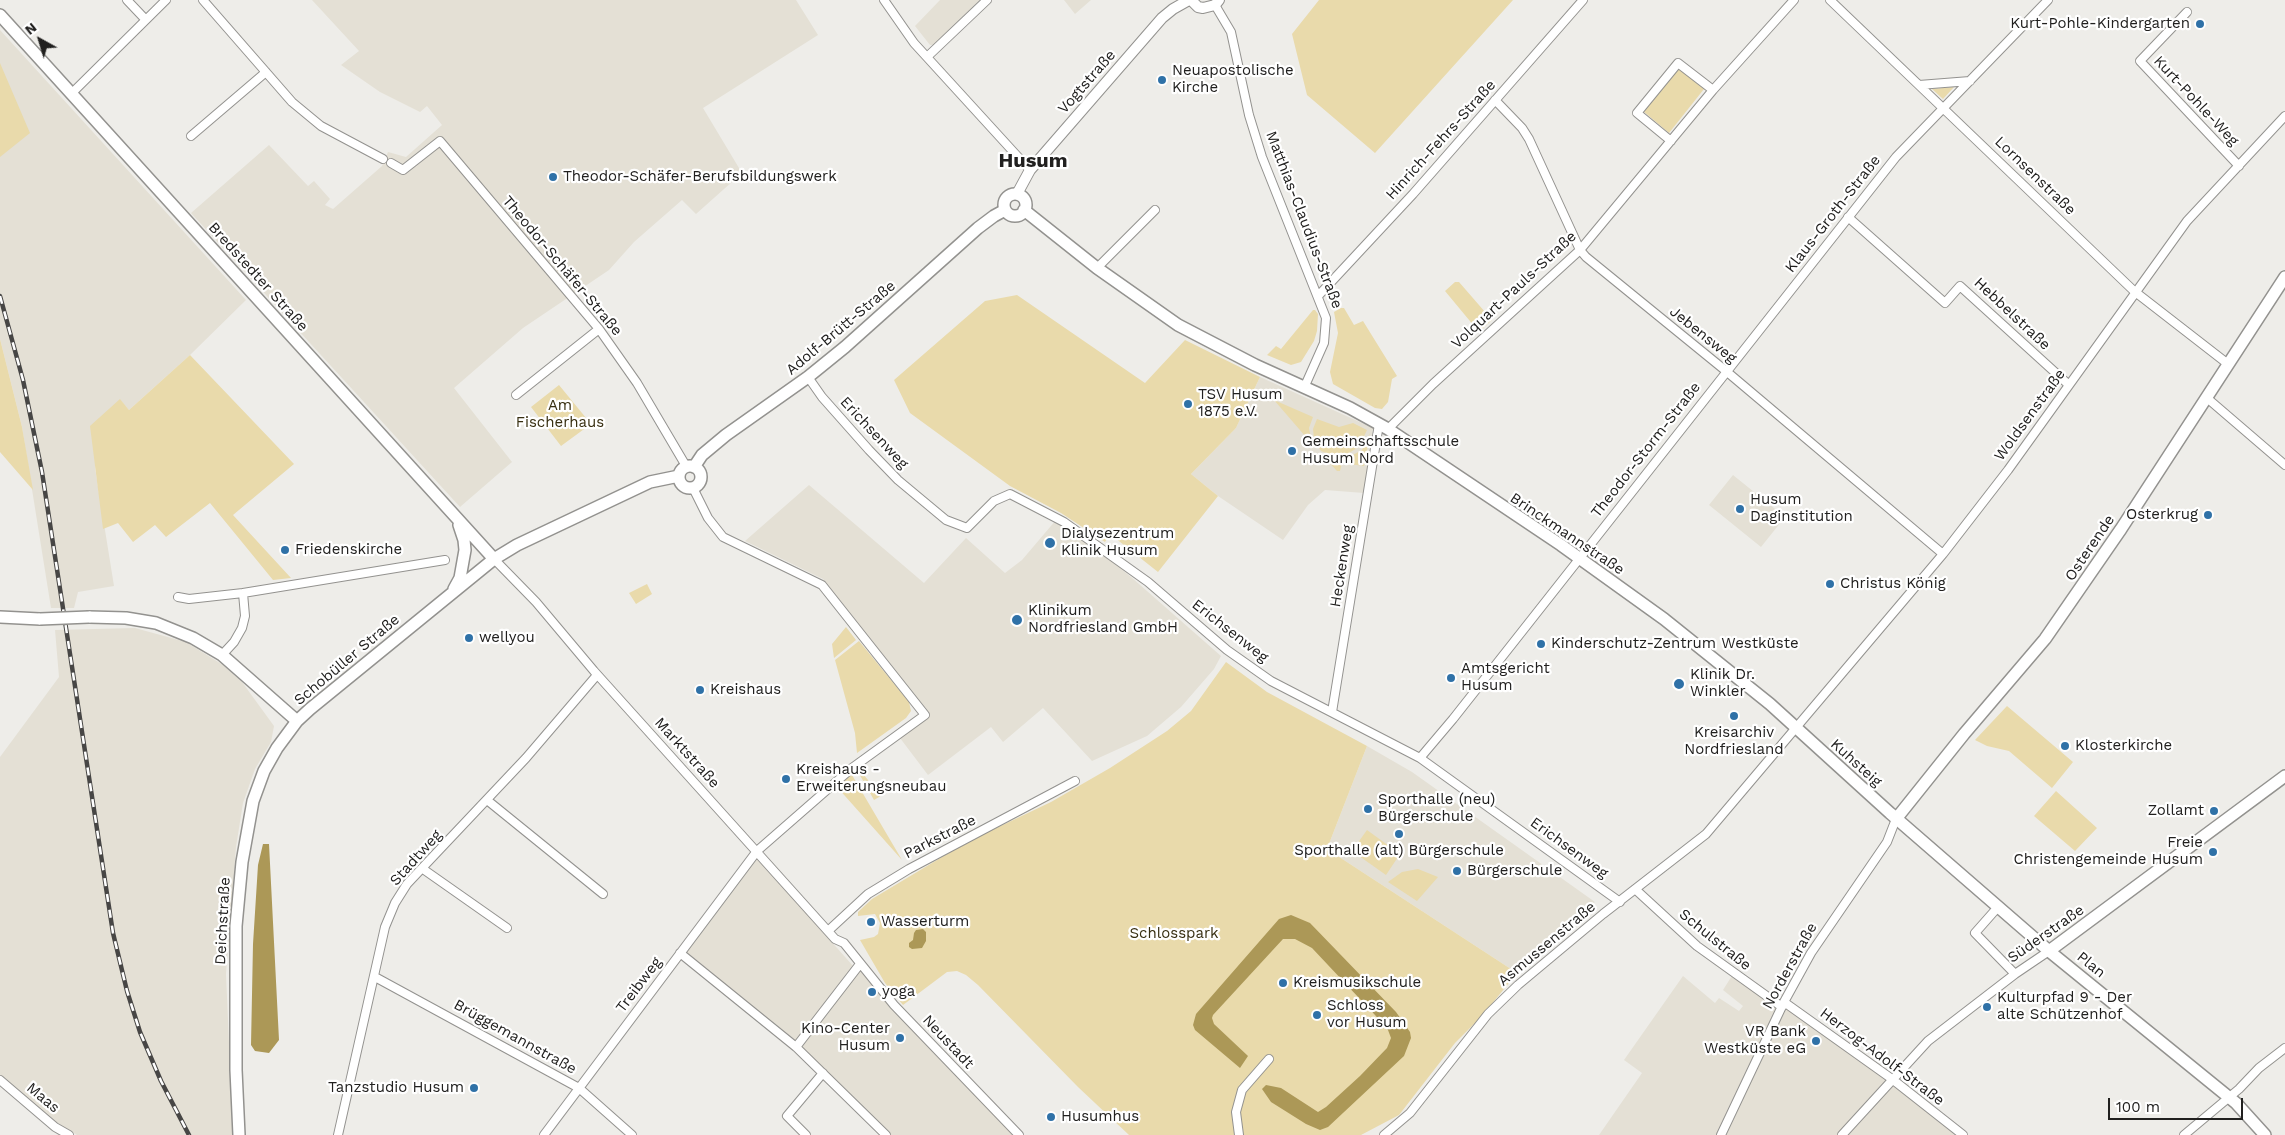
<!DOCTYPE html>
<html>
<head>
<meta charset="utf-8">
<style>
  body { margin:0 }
  #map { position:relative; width:2285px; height:1135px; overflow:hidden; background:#eeede9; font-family:"Work Sans",sans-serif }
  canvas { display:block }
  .north { position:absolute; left:15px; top:15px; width:50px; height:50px; -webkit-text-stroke:4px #fff; paint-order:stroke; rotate:321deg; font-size:14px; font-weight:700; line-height:20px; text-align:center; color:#21201f }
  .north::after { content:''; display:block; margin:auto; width:18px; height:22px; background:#21201f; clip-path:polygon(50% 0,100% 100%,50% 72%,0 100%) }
  .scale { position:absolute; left:2108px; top:1098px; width:135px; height:22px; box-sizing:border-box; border:2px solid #21201f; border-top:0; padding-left:6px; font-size:15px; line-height:18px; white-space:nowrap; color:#21201f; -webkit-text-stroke:4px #fff; paint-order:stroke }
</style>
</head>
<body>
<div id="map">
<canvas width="2285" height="1135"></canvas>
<div class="north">N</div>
<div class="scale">100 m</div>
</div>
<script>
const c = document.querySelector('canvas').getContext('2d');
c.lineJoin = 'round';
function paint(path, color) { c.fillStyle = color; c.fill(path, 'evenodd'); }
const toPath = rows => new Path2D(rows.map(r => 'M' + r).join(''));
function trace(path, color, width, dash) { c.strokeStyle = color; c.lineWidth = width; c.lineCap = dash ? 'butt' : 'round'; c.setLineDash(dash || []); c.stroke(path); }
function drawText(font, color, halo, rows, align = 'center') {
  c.font = font + ' "Work Sans",sans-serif'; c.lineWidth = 4.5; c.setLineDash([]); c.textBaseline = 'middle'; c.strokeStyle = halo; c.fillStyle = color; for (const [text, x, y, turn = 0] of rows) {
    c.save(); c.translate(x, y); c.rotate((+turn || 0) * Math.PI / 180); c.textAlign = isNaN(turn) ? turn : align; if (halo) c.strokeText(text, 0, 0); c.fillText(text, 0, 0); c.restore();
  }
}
paint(toPath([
  [312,0,796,0,818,35,703,108,742,173,696,214,682,200,634,242,609,270,523,328,454,388,512,462,460,507,191,213,269,145,308,186,314,181,330,199,325,205,333,209,382,166,388,152,406,157,442,125,427,106,420,112,380,92,341,65,359,51],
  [940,0,980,0,934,45,930,45,915,26],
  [1064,0,1091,0,1075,14],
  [0,30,246,300,190,355,129,410,120,400,95,468,114,586,78,592,74,608,51,608,22,427,0,339],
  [1260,377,1373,428,1364,493,1325,490,1308,505,1283,540,1218,496,1191,474,1236,428],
  [1733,475,1785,517,1761,547,1709,505],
  [809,485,924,583,966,538,1005,573,1022,560,1056,520,1080,535,1131,577,1221,656,1214,669,1181,707,1147,736,1092,761,1043,708,1003,742,991,727,928,775,900,738,930,714,823,579,745,541],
  [135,628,186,642,223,665,242,682,274,726,271,742,255,769,243,803,236,847,226,974,233,1135,77,1135,53,1120,0,1076,0,757,59,677,55,630],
  [1367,746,1412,772,1595,902,1520,965,1517,973,1327,849],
  [756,857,854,967,796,1044,683,953],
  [859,969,892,1007,1016,1135,889,1135,798,1047],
  [1735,971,1781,1003,1717,1135,1599,1135,1642,1073,1624,1060,1683,976,1715,1003,1719,998,1739,1011,1743,1006,1723,990],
  [1785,1006,1892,1081,1956,1135,1724,1135]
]), '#e4e0d5');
paint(toPath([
  [1319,0,1513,0,1375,153,1307,95,1292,34],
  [0,63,30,133,0,157],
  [1678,68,1704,89,1669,133,1643,111],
  [1954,87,1943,99,1932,89],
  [1455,282,1459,282,1492,320,1479,332,1445,291],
  [1017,295,1145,383,1185,340,1260,377,1236,428,1191,474,1218,496,1158,572,1110,534,1105,542,1061,513,1010,486,910,413,894,380,985,301],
  [1341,308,1344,308,1354,325,1363,321,1397,376,1392,379,1388,402,1382,409,1375,408,1333,384,1330,372,1338,333,1334,312],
  [1313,310,1315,310,1318,314,1317,331,1314,341,1301,362,1291,365,1267,355,1276,346,1281,349],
  [0,339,22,427,33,490,0,452],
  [190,355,294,464,233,515,291,578,273,580,210,503,166,537,155,525,133,542,118,523,103,529,90,426,120,399,129,410],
  [559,385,591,424,561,446,531,407],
  [1274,400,1313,417,1309,428,1312,444],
  [1317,419,1339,427,1353,423,1367,430,1359,447,1347,454,1334,456,1321,451,1314,439,1313,429],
  [1370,433,1364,466,1342,463,1340,471,1337,471,1326,459,1349,457,1362,450],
  [647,584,652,594,636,604,629,593],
  [846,627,856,640,834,658,832,644],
  [859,641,909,702,911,711,906,718,857,753,855,733,835,660],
  [1226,662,1267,692,1367,746,1327,849,1517,973,1482,1016,1455,1043,1399,1115,1361,1135,1129,1135,1078,1087,978,985,966,975,957,971,947,972,903,1005,885,983,860,940,874,937,878,934,880,923,875,914,858,916,858,912,872,899,967,842,1051,802,1110,768,1167,731,1191,711],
  [2007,706,2073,762,2052,788,2009,751,1987,746,1975,740],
  [859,769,881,796,874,800,857,770],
  [852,774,852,775,902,860,837,787],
  [2056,791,2097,828,2075,851,2034,816],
  [1367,830,1400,854,1386,875,1352,851],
  [1418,869,1438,877,1417,901,1388,882,1402,872]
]), '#e9daab');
paint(toPath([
  [263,844,269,844,279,1040,269,1053,255,1051,251,1045,253,944,258,865],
  [1291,915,1310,923,1396,1012,1410,1032,1411,1038,1404,1056,1328,1127,1320,1130,1306,1124,1271,1102,1262,1089,1266,1085,1281,1088,1318,1112,1326,1107,1360,1076,1387,1048,1391,1038,1388,1030,1375,1015,1312,948,1295,939,1283,939,1213,1015,1212,1018,1214,1024,1248,1056,1240,1068,1195,1030,1193,1025,1196,1014,1279,919],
  [923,929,926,932,926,941,922,948,912,949,909,947,909,943,913,940,914,933,916,930]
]), '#ac9857');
const minor = toPath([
  [127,0,145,19],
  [203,0,292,102,321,126,383,159],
  [884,0,914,43,1030,170],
  [1830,0,2134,291,2228,364],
  [1215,5,1231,32,1249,115,1262,157,1326,318,1324,343,1304,388],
  [2187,12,2140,61,2239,166],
  [927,57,987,0],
  [1919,85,1970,81],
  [71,94,166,0],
  [1495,100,1522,128,1529,139,1580,250,1586,257,1726,371,1943,554],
  [191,136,266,72],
  [1671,141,1637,113,1678,63,1713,90],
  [391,163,403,170,440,141,599,329,637,383,686,466],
  [1848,217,1945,303,1960,286,2069,385],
  [1097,268,1155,210],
  [1318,296,1413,194,1583,0],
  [808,377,822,397,869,450,898,480,946,520,967,528,994,501,1010,494,1064,522,1148,582,1227,650,1271,681,1420,758,1620,902],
  [516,395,599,329],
  [2207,398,2285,465],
  [1388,429,1433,384,1580,250,1713,90,1794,0],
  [494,559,536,602,594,671,835,939,844,943,894,1005,1019,1135],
  [178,597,189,599,243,593],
  [222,655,234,642,242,628,245,616,243,593,445,560],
  [1332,712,1379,424],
  [1420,758,1453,719,1896,157,2048,0],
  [487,800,603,894],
  [423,869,507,928],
  [1635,889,1697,946,1782,1007],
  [1998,907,1975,933,2015,974],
  [828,931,868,894,909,869,1075,781],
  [680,953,796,1047,886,1135],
  [375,977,579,1088,632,1135],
  [1784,1002,1892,1079,1963,1135],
  [796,1047,860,964],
  [0,1080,55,1127,69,1135],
  [338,1135,385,927,395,903,407,884,526,758,597,675],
  [544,1135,757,851,852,768,925,715,822,585,723,537,708,518,693,488],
  [806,1135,787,1116,823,1073],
  [1239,1135,1236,1112,1242,1090,1269,1059],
  [1384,1135,1410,1113,1488,1014,1518,985,1603,914,1706,834,1943,554,2008,470,2187,221,2285,116],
  [1721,1135,1784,1002,1811,953,1887,842,1896,819],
  [1842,1135,1928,1041,2015,974,2049,951],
  [2184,1135,2239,1089,2259,1068,2285,1048]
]);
const tertiary = toPath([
  [1191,0,1198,7,1203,8,1215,5,1219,0],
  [1017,194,1030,170,1162,18,1173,9,1189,0]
]);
const secondary = toPath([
  [0,15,494,559],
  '1004 205a11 11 0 1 1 22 0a11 11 0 1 1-22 0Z',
  [1024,210,1097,268,1178,325,1255,365,1350,408,1388,429,1561,545,1664,619,1770,704,1890,813,2049,951,2236,1103,2265,1135],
  '679 477a11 11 0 1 1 22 0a11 11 0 1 1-22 0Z',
  [694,467,702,455,726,435,808,377,845,347,978,228,994,216,1005,210],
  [454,589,460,578,465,550,464,540,459,525],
  [0,617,40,619],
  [89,617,126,618,156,623,193,638,222,655,297,721],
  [1896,819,1964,734,2045,639,2121,529,2285,277],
  [2049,951,2285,776],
  [239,1135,236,1070,236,926,242,862,253,801,264,771,277,748,297,721,310,709,494,559,517,545,650,482,679,476]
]);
trace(minor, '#93928f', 10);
trace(tertiary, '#93928f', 12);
trace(secondary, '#93928f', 14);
trace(minor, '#fff', 8);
trace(tertiary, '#fff', 10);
trace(secondary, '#fff', 11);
const rail = toPath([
  [0,296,23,380,42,472,113,933,127,991,140,1032,161,1081,189,1135]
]);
trace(rail, '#474645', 4.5);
trace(rail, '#fff', 2.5, [8]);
const secondaryBridge = toPath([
  [40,619,89,617]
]);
trace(secondaryBridge, '#93928f', 14, []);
trace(secondaryBridge, '#fff', 11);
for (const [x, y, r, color] of [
  [2200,24,5,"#2f71a7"],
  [1162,80,5,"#2f71a7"],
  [553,177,5,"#2f71a7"],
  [1188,404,5,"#2f71a7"],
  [1292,451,5,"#2f71a7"],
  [1740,509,5,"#2f71a7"],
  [2208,515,5,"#2f71a7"],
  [1050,543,6,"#2f71a7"],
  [285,550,5,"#2f71a7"],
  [1830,584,5,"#2f71a7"],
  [1017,620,6,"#2f71a7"],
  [469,638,5,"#2f71a7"],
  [1541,644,5,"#2f71a7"],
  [1451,678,5,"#2f71a7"],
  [1679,684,6,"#2f71a7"],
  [700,690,5,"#2f71a7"],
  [1734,716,5,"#2f71a7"],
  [2065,746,5,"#2f71a7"],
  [786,779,5,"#2f71a7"],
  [1368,809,5,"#2f71a7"],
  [2214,811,5,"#2f71a7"],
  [1399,834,5,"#2f71a7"],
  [2213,852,5,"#2f71a7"],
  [1457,871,5,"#2f71a7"],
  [871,922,5,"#2f71a7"],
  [1283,983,5,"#2f71a7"],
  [872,992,5,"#2f71a7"],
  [1987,1007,5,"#2f71a7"],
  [1317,1015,5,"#2f71a7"],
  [900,1038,5,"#2f71a7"],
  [1816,1041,5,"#2f71a7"],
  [474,1088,5,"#2f71a7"],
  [1051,1117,5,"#2f71a7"]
]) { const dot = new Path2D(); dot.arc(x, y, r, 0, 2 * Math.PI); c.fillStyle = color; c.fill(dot); trace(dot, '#fff', 2); }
drawText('15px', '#21201f', '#fff', [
  ["Kurt-Pohle-Kindergarten",2190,24,"right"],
  ["Neuapostolische",1172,71],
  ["Kirche",1172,88],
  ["Theodor-Schäfer-Berufsbildungswerk",563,177],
  ["TSV Husum",1198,395],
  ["1875 e.V.",1198,412],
  ["Gemeinschaftsschule",1302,442],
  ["Husum Nord",1302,459],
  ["Husum",1750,500],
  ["Daginstitution",1750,517],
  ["Osterkrug",2198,515,"right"],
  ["Dialysezentrum",1061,534],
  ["Klinik Husum",1061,551],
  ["Friedenskirche",295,550],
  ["Christus König",1840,584],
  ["Klinikum",1028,611],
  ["Nordfriesland GmbH",1028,628],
  ["wellyou",479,638],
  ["Kinderschutz-Zentrum Westküste",1551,644],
  ["Amtsgericht",1461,669],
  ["Husum",1461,686],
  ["Klinik Dr.",1690,675],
  ["Winkler",1690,692],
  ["Kreishaus",710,690],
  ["Kreisarchiv",1734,733,"center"],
  ["Nordfriesland",1734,750,"center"],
  ["Klosterkirche",2075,746],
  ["Kreishaus -",796,770],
  ["Erweiterungsneubau",796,787],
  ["Sporthalle (neu)",1378,800],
  ["Bürgerschule",1378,817],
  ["Zollamt",2204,811,"right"],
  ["Freie",2203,843,"right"],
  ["Christengemeinde Husum",2203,860,"right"],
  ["Sporthalle (alt) Bürgerschule",1399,851,"center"],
  ["Bürgerschule",1467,871],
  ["Wasserturm",881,922],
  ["Kreismusikschule",1293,983],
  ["yoga",882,992],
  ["Kulturpfad 9 - Der",1997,998],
  ["alte Schützenhof",1997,1015],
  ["Schloss",1327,1006],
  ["vor Husum",1327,1023],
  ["Kino-Center",890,1029,"right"],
  ["Husum",890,1046,"right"],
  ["VR Bank",1806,1032,"right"],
  ["Westküste eG",1806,1049,"right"],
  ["Tanzstudio Husum",464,1088,"right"],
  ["Husumhus",1061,1117]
], 'left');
drawText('15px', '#21201f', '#fff', [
  ["Vogtstraße",1087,82,-49],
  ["Kurt-Pohle-Weg",2196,101,47],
  ["Hinrich-Fehrs-Straße",1441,140,-48],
  ["Lornsenstraße",2035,176,44],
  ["Klaus-Groth-Straße",1833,214,-52],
  ["Matthias-Claudius-Straße",1304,220,69],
  ["Theodor-Schäfer-Straße",562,266,50],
  ["Bredstedter Straße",258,277,48],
  ["Volquart-Pauls-Straße",1514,290,-43],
  ["Hebbelstraße",2012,314,43],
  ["Adolf-Brütt-Straße",841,328,-40],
  ["Jebensweg",1703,335,39],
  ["Woldsenstraße",2030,415,-54],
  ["Erichsenweg",874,433,47],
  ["Theodor-Storm-Straße",1646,450,-52],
  ["Brinckmannstraße",1567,534,34],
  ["Osterende",2090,548,-56],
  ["Heckenweg",1342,566,-81],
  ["Erichsenweg",1230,631,38],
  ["Schobüller Straße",347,660,-40],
  ["Marktstraße",687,753,48],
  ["Kuhsteig",1856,763,42],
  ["Parkstraße",940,837,-27],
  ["Erichsenweg",1569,848,36],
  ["Stadtweg",416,858,-48],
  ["Deichstraße",223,921,-87],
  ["Süderstraße",2046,934,-35],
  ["Schulstraße",1715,940,39],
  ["Asmussenstraße",1547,944,-40],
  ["Plan",2091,965,39],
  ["Norderstraße",1790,966,-61],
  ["Treibweg",639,985,-53],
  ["Brüggemannstraße",515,1037,29],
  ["Neustadt",948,1042,47],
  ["Herzog-Adolf-Straße",1882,1057,37],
  ["Maas",43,1098,40]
]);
drawText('15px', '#372e10', '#fff', [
  ["Am",560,406],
  ["Fischerhaus",560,423],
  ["Schlosspark",1174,934]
]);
drawText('bold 20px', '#21201f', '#fff', [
  ["Husum",1033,161]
]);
</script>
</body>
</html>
